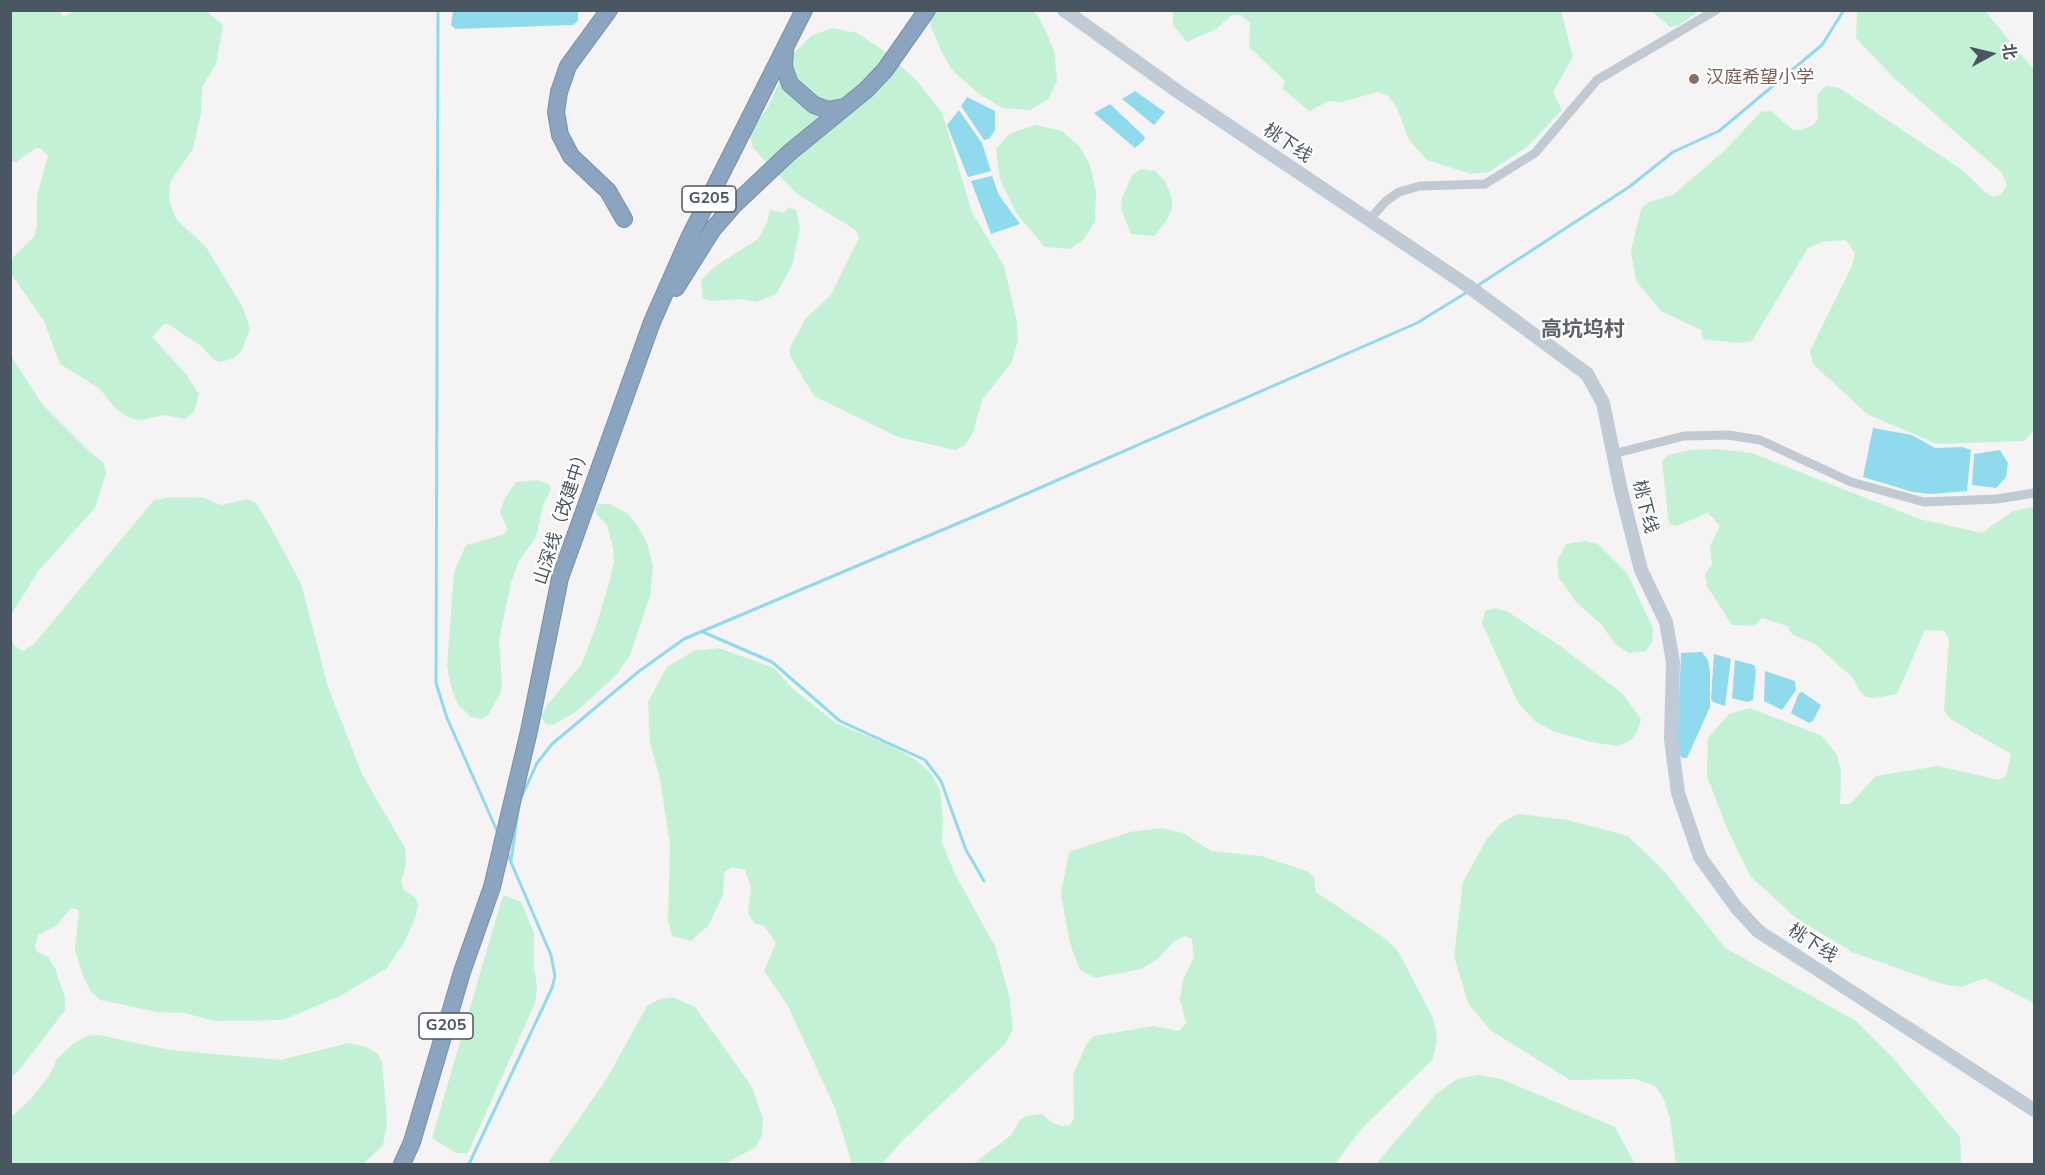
<!DOCTYPE html>
<html>
<head>
<meta charset="utf-8">
<style>
  body { margin:0 }
  #map { position:relative; width:2045px; height:1175px; overflow:hidden; background:#f5f3f3; font-family:"Nunito Sans","Noto Sans SC",sans-serif }
  canvas { display:block }
  .frame { position:absolute; inset:0; border:12px solid #4a5661; pointer-events:none }
  .north { position:absolute; left:1961px; top:24px; width:60px; height:60px; -webkit-text-stroke:4px #fff; paint-order:stroke; rotate:82deg; font-size:16px; font-weight:700; line-height:24px; text-align:center; color:#4a5661 }
  .north::after { content:''; display:block; margin:auto; width:21px; height:27px; background:#4a5661; clip-path:polygon(50% 0,100% 100%,50% 72%,0 100%) }
</style>
</head>
<body>
<div id="map">
<canvas width="2045" height="1175"></canvas>
<div class="frame"></div>
<div class="north">北</div>
</div>
<script>
const c = document.querySelector('canvas').getContext('2d');
c.lineJoin = 'round';
function paint(path, color) { c.fillStyle = color; c.fill(path, 'evenodd'); }
const toPath = rows => new Path2D(rows.map(r => 'M' + r).join(''));
function trace(path, color, width, dash) { c.strokeStyle = color; c.lineWidth = width; c.lineCap = dash ? 'butt' : 'round'; c.setLineDash(dash || []); c.stroke(path); }
function drawText(font, color, halo, rows, align = 'center') {
  c.font = font + ' "Nunito Sans","Noto Sans SC",sans-serif'; c.lineWidth = 4.5; c.setLineDash([]); c.textBaseline = 'middle'; c.strokeStyle = halo; c.fillStyle = color; for (const [text, x, y, turn = 0] of rows) {
    c.save(); c.translate(x, y); c.rotate((+turn || 0) * Math.PI / 180); c.textAlign = isNaN(turn) ? turn : align; if (halo) c.strokeText(text, 0, 0); c.fillText(text, 0, 0); c.restore();
  }
}
paint(toPath([
  [79,10,206,11,223,25,216,64,202,87,201,113,193,149,170,182,169,200,176,219,206,247,243,308,250,329,242,350,234,358,221,362,214,360,201,346,168,324,164,324,152,337,186,374,199,394,194,412,185,419,165,415,141,420,129,418,115,408,100,389,60,364,44,321,11,274,11,259,34,237,37,227,37,196,48,155,40,148,36,148,16,162,11,162,11,11,57,11,64,16],
  [1173,10,1561,11,1573,57,1553,92,1562,110,1528,146,1489,172,1471,174,1427,160,1409,140,1397,108,1388,96,1377,92,1342,102,1329,101,1309,111,1283,89,1285,81,1249,47,1250,23,1241,15,1232,15,1216,29,1187,42,1173,25],
  [934,11,1032,11,1039,17,1054,50,1057,81,1048,99,1030,110,1003,108,979,94,951,69,939,46,928,19],
  [1652,11,1699,11,1679,25,1670,27],
  [1857,11,1985,11,2034,70,2034,431,2024,441,1937,444,1867,414,1813,364,1810,351,1852,266,1855,253,1846,240,1822,242,1808,248,1752,341,1738,343,1703,339,1701,330,1661,311,1636,281,1631,251,1641,209,1649,202,1673,195,1724,151,1761,112,1771,111,1793,130,1802,130,1814,124,1818,118,1817,95,1826,86,1839,88,1962,170,1986,193,1994,197,2000,195,2007,186,2002,173,1895,79,1856,38],
  [832,28,857,33,887,53,917,81,942,113,972,212,1004,266,1017,322,1018,340,1012,362,982,400,973,433,965,445,955,450,898,437,814,396,790,356,790,347,806,318,831,295,859,238,856,230,797,194,753,148,749,132,767,109,792,55,811,36],
  [1036,125,1062,131,1079,146,1090,164,1096,192,1095,222,1084,239,1070,249,1045,247,1016,213,1000,179,996,149,1010,133],
  [1141,169,1155,171,1165,181,1172,198,1172,209,1165,223,1154,236,1131,234,1121,209,1122,198,1132,175],
  [789,207,796,210,800,228,792,266,776,294,757,302,741,299,711,301,703,298,701,280,717,265,758,239,767,222,770,210,784,213],
  [11,356,42,404,91,453,104,463,106,474,95,508,39,570,11,615],
  [1717,449,1752,453,1919,519,1982,533,2013,511,2034,507,2034,1025,2033,1003,1985,978,1961,987,1942,984,1852,952,1796,918,1750,876,1726,826,1707,776,1708,738,1729,714,1750,708,1822,736,1837,755,1841,772,1840,804,1850,804,1876,776,1938,766,1998,780,2006,776,2011,754,1952,720,1944,711,1949,640,1945,631,1925,630,1897,694,1874,698,1866,697,1858,689,1853,678,1815,644,1793,635,1787,626,1762,618,1754,626,1732,625,1707,586,1705,574,1712,565,1710,546,1720,526,1708,513,1676,526,1669,524,1662,461,1668,455,1690,450],
  [537,480,550,485,551,490,543,505,536,537,519,561,511,583,499,640,502,685,500,694,488,715,482,719,471,717,458,704,452,691,447,666,454,572,466,545,503,535,508,530,500,512,505,498,516,482],
  [173,497,204,498,221,505,248,499,255,502,262,512,301,583,328,687,362,774,405,848,406,863,401,883,404,890,416,898,418,905,416,916,404,943,387,968,340,996,283,1020,216,1021,184,1013,158,1012,100,1000,91,992,83,976,75,950,79,910,71,908,56,926,38,935,35,947,37,952,47,956,55,968,65,998,65,1010,21,1068,11,1078,11,638,14,645,22,651,34,644,154,500],
  [598,504,610,504,628,514,638,527,647,543,653,567,650,596,630,655,617,674,577,711,553,725,546,724,541,716,547,705,581,665,597,624,610,579,614,562,613,548,607,525,597,515,595,510],
  [1584,541,1598,544,1627,573,1653,628,1652,642,1646,651,1629,653,1615,644,1601,624,1576,602,1559,578,1557,561,1566,544],
  [1496,608,1508,612,1563,648,1623,694,1641,719,1637,732,1630,741,1618,746,1591,742,1553,731,1536,722,1518,703,1482,623,1485,611],
  [719,648,774,668,793,689,836,723,891,746,916,760,931,773,940,790,943,819,942,843,955,874,995,946,1009,995,1013,1029,1005,1044,903,1140,882,1164,852,1164,835,1108,788,1006,764,971,776,943,764,926,754,923,748,913,751,887,745,870,733,867,724,872,723,895,708,926,691,941,672,936,668,920,670,845,660,779,650,742,648,702,667,667,694,651],
  [1518,814,1568,820,1628,836,1664,871,1725,948,1856,1021,1892,1057,1960,1137,1961,1164,1676,1164,1670,1119,1663,1097,1655,1086,1636,1079,1570,1080,1490,1030,1468,1003,1454,956,1463,882,1486,840,1501,823],
  [1162,828,1183,833,1211,851,1261,856,1307,871,1314,877,1316,892,1383,937,1398,951,1434,1020,1437,1038,1433,1059,1362,1128,1335,1164,973,1164,1010,1136,1021,1119,1027,1116,1042,1114,1053,1123,1062,1126,1070,1125,1074,1119,1073,1075,1087,1043,1094,1036,1154,1026,1179,1031,1186,1023,1180,999,1183,980,1194,957,1192,939,1185,936,1173,942,1159,958,1141,969,1095,978,1080,970,1070,944,1061,894,1069,852,1130,832],
  [503,895,521,902,534,933,534,967,537,986,535,1003,468,1153,456,1153,432,1138],
  [673,997,695,1007,752,1087,763,1119,762,1135,756,1147,724,1164,547,1164,606,1080,647,1006,660,999],
  [99,1035,169,1050,280,1060,349,1043,366,1047,377,1053,382,1062,387,1123,383,1145,363,1164,11,1164,11,1117,31,1099,49,1076,57,1059,74,1043,87,1036],
  [1478,1075,1501,1079,1615,1127,1635,1164,1376,1164,1435,1095,1457,1079]
]), '#c3f1d5');
paint(toPath([
  [578,11,578,21,573,25,455,29,451,25,453,11],
  [1135,91,1165,112,1154,125,1122,99],
  [967,97,995,111,995,130,989,139,984,140,961,106],
  [1110,104,1144,136,1145,139,1135,148,1094,113],
  [959,110,982,143,991,171,968,177,947,125],
  [992,176,999,195,1020,224,991,234,971,181],
  [1873,428,1912,435,1935,448,1962,447,1971,450,1967,491,1931,494,1913,492,1863,477],
  [2000,450,2008,463,2006,477,1996,488,1972,485,1974,454],
  [1702,652,1708,660,1710,672,1710,707,1687,758,1682,758,1677,751,1681,653],
  [1714,654,1731,659,1725,706,1713,702,1711,699],
  [1735,660,1754,665,1756,670,1753,700,1747,702,1732,698],
  [1765,671,1795,681,1796,690,1782,710,1764,701],
  [1802,692,1821,705,1813,721,1809,723,1791,713,1799,693]
]), '#90daee');
trace(toPath([
  [438,10,436,683,447,718,498,833],
  [1477,286,1629,187,1673,152,1719,131,1822,45,1844,10],
  [703,632,772,662,840,721,925,760,941,781,966,850,984,881],
  [522,796,537,763,552,744,638,672,684,639,980,514,1417,323,1469,291],
  [511,861,518,811],
  [469,1164,552,988,555,976,551,955,507,853]
]), '#90daee', 3);
const highway = toPath([
  [609,10,568,66,559,92,556,112,560,135,571,156,608,191,624,219],
  [785,50,784,67,790,84,814,105,828,110,844,107],
  [676,288,713,229,733,206,789,153,866,90,885,70,927,10],
  [402,1164,412,1142,462,972,492,887,529,731,560,578,652,322,690,236,804,10]
]);
trace(highway, '#7690ad', 18);
trace(toPath([
  [1369,220,1386,201,1399,192,1420,186,1485,184,1535,153,1597,80,1716,10],
  [1613,454,1684,436,1728,435,1760,440,1851,482,1924,502,1997,499,2034,493]
]), '#c1cad2', 9);
trace(toPath([
  [1064,10,1180,93,1468,286,1587,374,1603,403,1621,491,1641,570,1666,622,1673,662,1671,739,1678,793,1700,857,1736,907,1758,931,2034,1110]
]), '#c1cbd6', 14);
trace(highway, '#8ba5c1', 16);
for (const [x, y, r, color] of [
  [1694,79,6,"#8d6e63"]
]) { const dot = new Path2D(); dot.arc(x, y, r, 0, 2 * Math.PI); c.fillStyle = color; c.fill(dot); trace(dot, '#fff', 2); }
for (const [x, y, w] of [
  [709,199,54],
  [446,1026,54]
]) { const box = new Path2D(); box.roundRect(x - w / 2, y - 13, w, 26, 4.5); c.fillStyle = '#fff'; c.fill(box); trace(box, '#4a5661', 1.5); }
drawText('bold 16px', '#4a5661', null, [
  ["G205",709,199],
  ["G205",446,1026]
]);
drawText('18px', '#785e54', '#fff', [
  ["汉庭希望小学",1706,79]
], 'left');
drawText('18px', '#4a5661', '#fff', [
  ["桃下线",1287,144,34],
  ["桃下线",1644,507,76],
  ["山深线（改建中）",563,516,-72],
  ["桃下线",1812,944,33]
]);
drawText('bold 21px', '#5f6368', '#fff', [
  ["高坑坞村",1583,331]
]);
</script>
</body>
</html>
